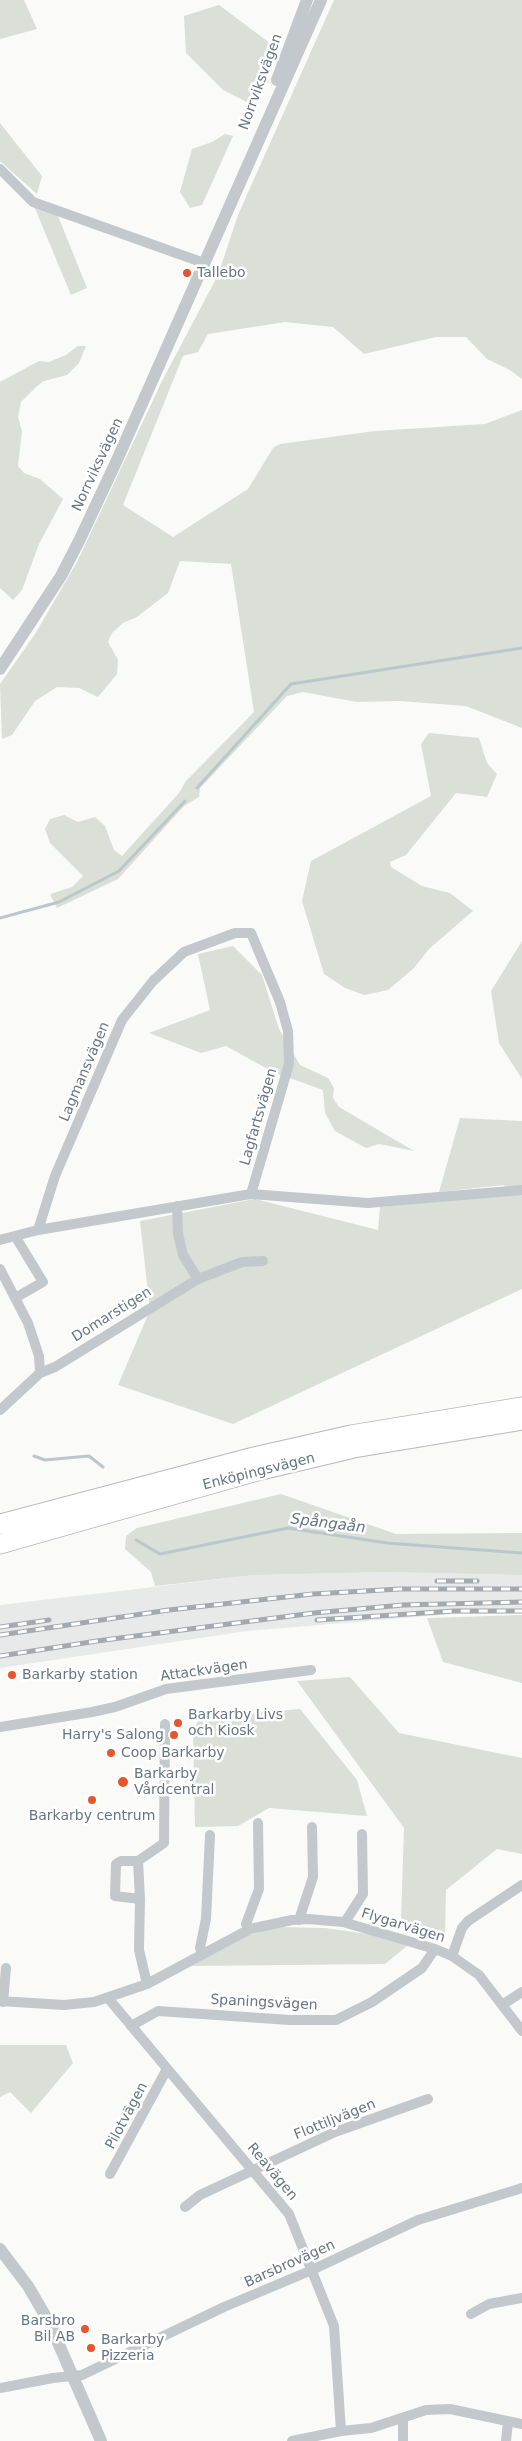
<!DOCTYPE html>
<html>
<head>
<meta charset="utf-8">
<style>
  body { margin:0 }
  canvas { display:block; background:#fafaf8 }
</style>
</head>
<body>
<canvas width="522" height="2441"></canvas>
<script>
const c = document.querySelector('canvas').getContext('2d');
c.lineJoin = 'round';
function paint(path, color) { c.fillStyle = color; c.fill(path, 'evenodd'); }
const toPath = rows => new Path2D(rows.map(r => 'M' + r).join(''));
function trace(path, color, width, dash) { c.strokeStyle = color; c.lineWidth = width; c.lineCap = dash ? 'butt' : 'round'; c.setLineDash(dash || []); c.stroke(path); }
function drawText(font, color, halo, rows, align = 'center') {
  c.font = font + ' "DejaVu Sans",sans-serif'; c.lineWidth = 5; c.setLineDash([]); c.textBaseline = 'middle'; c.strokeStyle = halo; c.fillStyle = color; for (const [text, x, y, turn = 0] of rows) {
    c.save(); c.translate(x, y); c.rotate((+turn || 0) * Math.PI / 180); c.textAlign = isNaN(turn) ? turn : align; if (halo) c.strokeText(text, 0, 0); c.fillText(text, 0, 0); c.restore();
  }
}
paint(toPath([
  [385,1572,522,1575,522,1613,453,1614,247,1631,0,1668,0,1605,255,1575]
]), '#e8e9e9');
paint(toPath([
  [0,0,24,0,37,29,0,39],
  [334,0,522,0,522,379,510,370,487,359,466,337,436,337,364,354,333,327,285,322,208,334,198,352,183,356,123,505,173,537,248,489,273,448,280,444,375,431,485,424,522,410,522,728,466,706,399,701,357,702,303,692,287,696,200,788,199,797,184,806,118,879,57,908,50,894,72,887,83,876,50,843,45,829,50,819,64,815,78,822,95,817,105,826,114,850,122,856,179,793,186,781,254,712,231,564,180,561,168,593,137,617,123,623,112,633,108,642,118,660,117,674,98,697,79,688,57,687,35,701,12,735,2,739,0,684,35,634,77,562,162,381,218,275,238,215],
  [219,5,271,44,249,103,223,90,186,53,184,16],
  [0,123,42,176,37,194,0,161],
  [225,134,233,136,202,205,190,208,180,192,192,149,212,142],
  [34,206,56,211,87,288,71,295],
  [78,346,86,346,79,363,67,375,44,381,37,386,21,402,18,417,22,431,18,466,24,473,40,479,63,499,39,544,22,590,13,600,0,588,0,382,39,361,49,362,66,355],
  [429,733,479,738,487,763,497,774,487,797,456,793,406,855,390,862,391,867,422,886,450,893,473,911,429,949,414,968,388,990,364,995,345,988,324,974,302,901,311,861,431,796,421,744],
  [522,941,522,1079,499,1043,491,991],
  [233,946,262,975,279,1029,300,1065,328,1078,334,1088,333,1098,339,1107,414,1151,379,1144,366,1148,335,1131,325,1113,323,1090,273,1072,226,1046,201,1053,149,1033,210,1010,198,954],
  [460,1118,522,1121,522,1289,233,1424,118,1385,150,1310,140,1221,255,1199,378,1230,380,1207,508,1194,504,1185,439,1192],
  [281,1494,396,1534,522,1533,522,1575,385,1572,255,1575,155,1586,151,1572,125,1549,126,1536,137,1528],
  [522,1615,522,1683,443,1662,427,1618],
  [350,1677,399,1733,522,1758,522,1854,497,1849,446,1890,445,1934,401,1920,404,1828,297,1681],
  [300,1709,357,1780,367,1816,269,1808,238,1826,195,1827,193,1730,200,1718],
  [278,1927,325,1928,367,1934,407,1946,385,1964,191,1966,249,1935],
  [0,2045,66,2045,73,2063,31,2113,10,2092,0,2097]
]), '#dadfd7');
trace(toPath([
  [197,788,291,684,522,648],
  [0,918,59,902,119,871,185,801],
  [34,1456,45,1460,89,1456,103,1467],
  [136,1540,160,1554,288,1528,387,1543,522,1553]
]), '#bbc7cb', 3);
const motorway = toPath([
  [0,1524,254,1457,351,1435,522,1407],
  [0,1544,257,1471,354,1448,522,1420]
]);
trace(motorway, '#b4b9bd', 21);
trace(toPath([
  [0,169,33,202,204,263],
  [38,1230,55,1176,122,1020,153,981,184,952,235,933,251,933,280,1002,288,1031,289,1064,251,1194],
  [15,1236,43,1282,15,1298],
  [0,1240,38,1230,251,1194,368,1203,522,1190],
  [0,1269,28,1323,39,1356,40,1373],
  [198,1279,242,1262,263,1261],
  [0,1410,40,1373,55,1367,198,1279,183,1255,178,1234,177,1206],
  [0,1727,92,1712,115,1707,166,1689,311,1670],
  [138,1861,164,1843,165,1724],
  [140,1899,115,1896,116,1864,121,1861,138,1861,140,1899,139,1950,147,1984],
  [299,1920,313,1877,312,1827],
  [345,1922,363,1894,362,1834],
  [250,1929,246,1924,259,1889,258,1823],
  [202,1954,200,1948,206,1919,210,1835],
  [452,1956,462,1928,468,1921,522,1885],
  [108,1998,289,2214,334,2326,341,2431],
  [0,2001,64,2005,94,2002,147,1984,250,1929,292,1920,308,1919,343,1922,435,1949,452,1956,479,1975,522,2031],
  [3,2002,6,1968],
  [502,2005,522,1992],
  [131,2026,158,2011,290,2020,336,2020,372,2002,422,1968,435,1949],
  [110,2174,167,2069],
  [185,2207,200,2195,335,2132,428,2099],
  [471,2314,489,2304,522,2298],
  [0,2388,53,2378,82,2375,224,2307,312,2270,418,2220,522,2188],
  [403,2418,403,2441],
  [292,2441,341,2431,371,2428,426,2410,450,2409,522,2424],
  [506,2441,508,2422]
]), '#c3c8cc', 10);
trace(toPath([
  [277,80,307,0],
  [0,669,61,576,80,539,117,460,321,0],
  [0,2249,28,2286,49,2322,101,2441]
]), '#c3c8cc', 12);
trace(motorway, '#fff', 19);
const rail = toPath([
  [437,1581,477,1581],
  [317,1620,454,1611,522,1611],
  [0,1627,49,1620],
  [0,1635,169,1610,313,1594,400,1589,522,1589],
  [0,1656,97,1641,314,1613,403,1605,522,1602]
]);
trace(rail, '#a2aab0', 5);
trace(rail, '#fff', 3, [9]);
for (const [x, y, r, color] of [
  [187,273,5,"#e4572e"],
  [12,1675,5,"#e4572e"],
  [178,1723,5,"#e4572e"],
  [174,1735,5,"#e4572e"],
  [111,1753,5,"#e4572e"],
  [123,1782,6,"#e4572e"],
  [92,1800,5,"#e4572e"],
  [85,2329,5,"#e4572e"],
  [91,2348,5,"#e4572e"]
]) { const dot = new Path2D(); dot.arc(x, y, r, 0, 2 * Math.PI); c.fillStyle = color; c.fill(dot); trace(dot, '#fff', 2); }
drawText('14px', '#657683', '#fff', [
  ["Norrviksvägen",261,82,-70],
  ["Norrviksvägen",98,465,-65],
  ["Lagmansvägen",85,1072,-67],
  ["Lagfartsvägen",259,1117,-74],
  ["Domarstigen",112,1315,-32],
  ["Enköpingsvägen",259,1472,-14],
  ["Attackvägen",204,1671,-8],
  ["Flygarvägen",403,1926,17],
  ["Spaningsvägen",264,2003,3],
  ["Pilotvägen",127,2116,-62],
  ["Flottiljvägen",335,2120,-22],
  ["Reavägen",272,2172,50],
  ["Barsbrovägen",290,2264,-24]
]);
drawText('14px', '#657683', '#fff', [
  ["Tallebo",197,273],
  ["Barkarby station",22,1675],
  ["Barkarby Livs",188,1715],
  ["och Kiosk",188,1731],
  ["Harry's Salong",164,1735,"right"],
  ["Coop Barkarby",121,1753],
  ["Barkarby",134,1774],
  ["Vårdcentral",134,1790],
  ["Barkarby centrum",92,1816,"center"],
  ["Barsbro",75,2321,"right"],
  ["Bil AB",75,2337,"right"],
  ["Barkarby",101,2340],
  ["Pizzeria",101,2356]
], 'left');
drawText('italic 15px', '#60757c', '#fff', [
  ["Spångaån",328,1524,7]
]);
</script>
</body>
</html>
